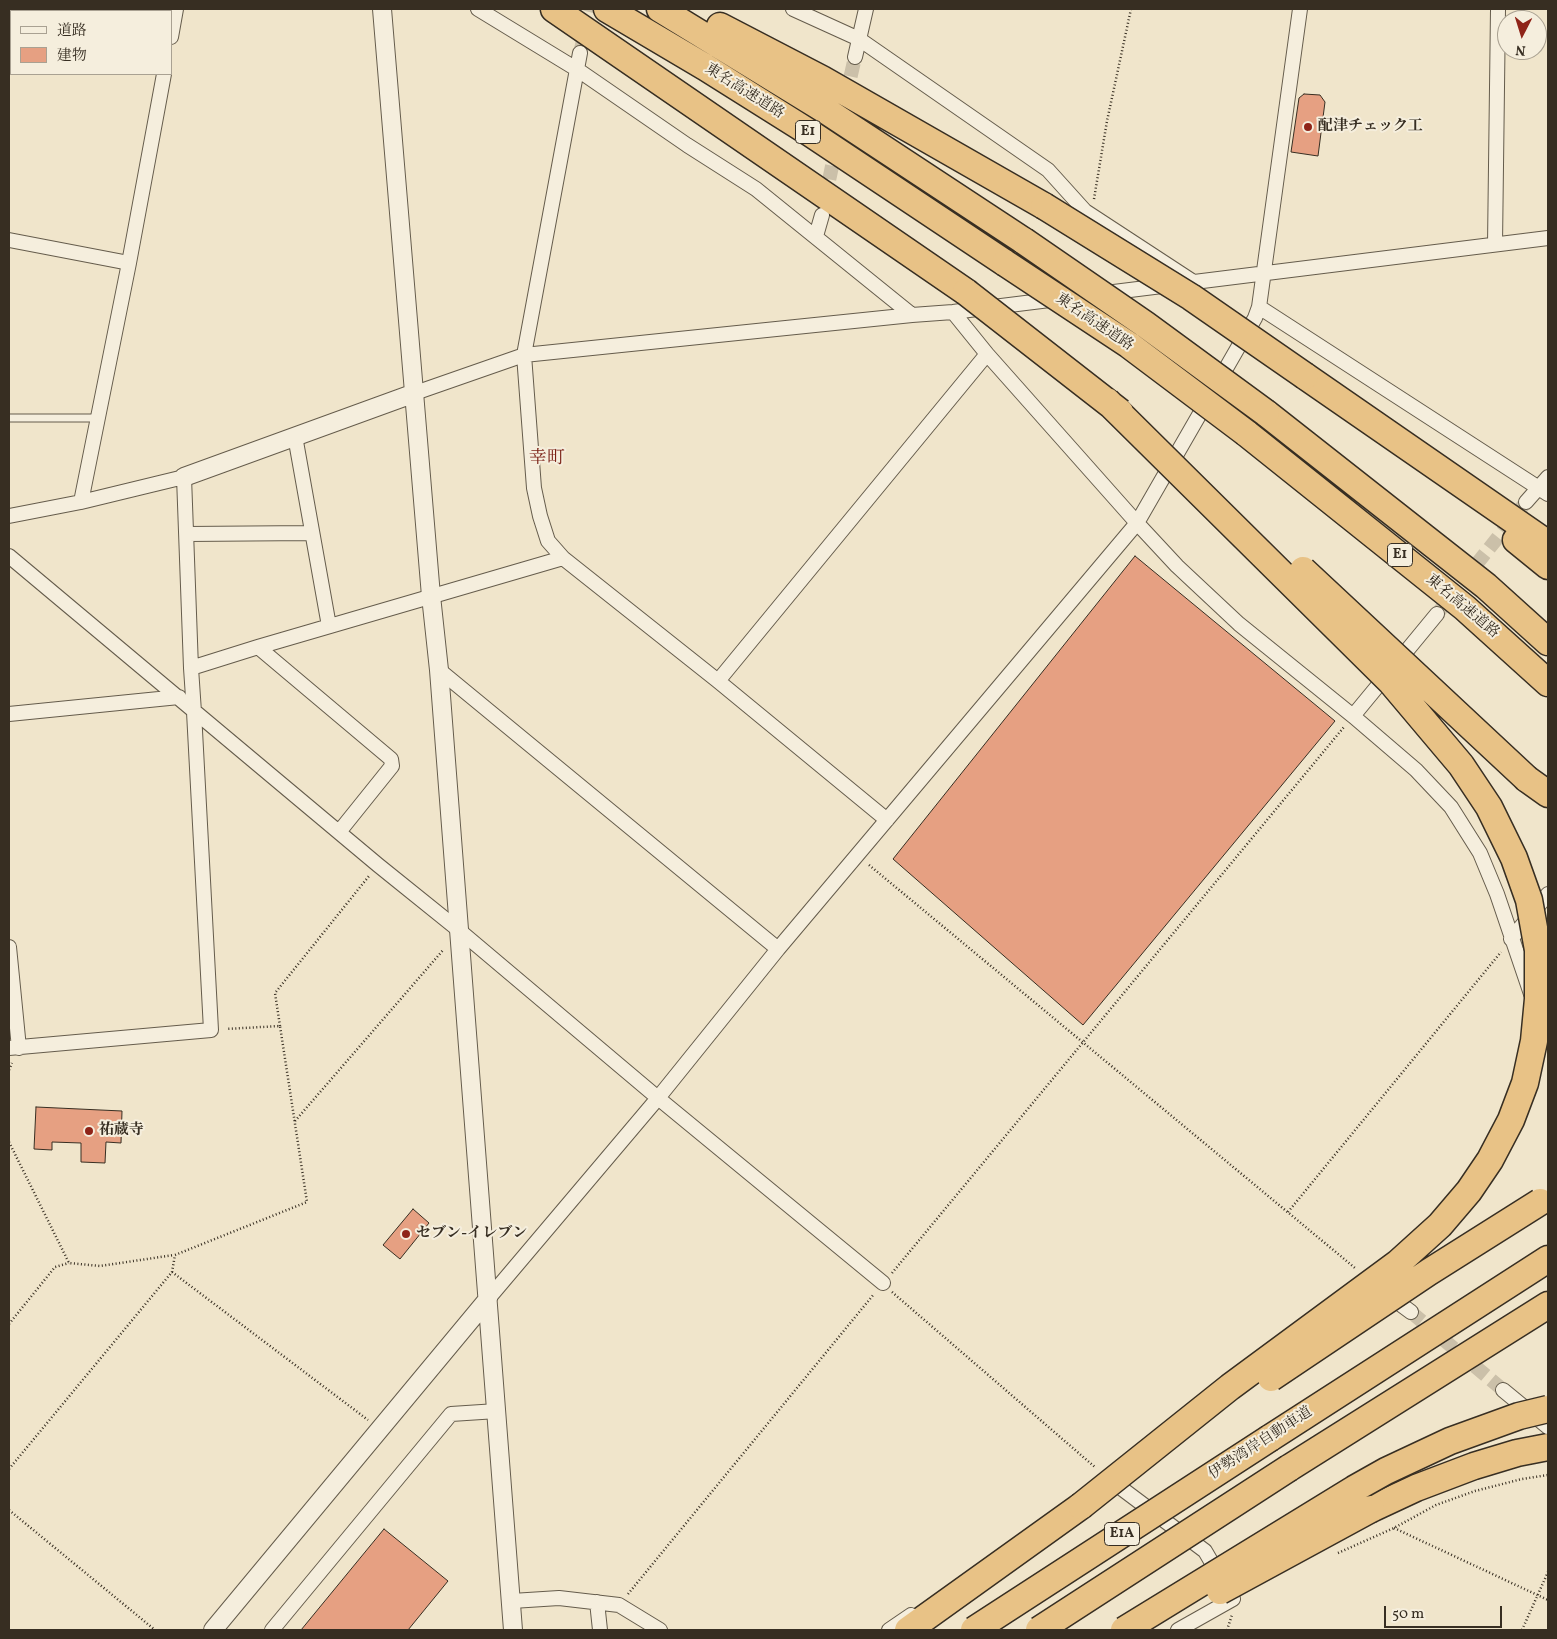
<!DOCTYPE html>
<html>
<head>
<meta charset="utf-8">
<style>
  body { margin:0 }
  #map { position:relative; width:1557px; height:1639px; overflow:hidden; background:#f0e5cb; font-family:Vollkorn,"Noto Serif JP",serif }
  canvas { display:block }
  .frame { position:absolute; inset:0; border:10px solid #372e22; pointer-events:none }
  .legend { position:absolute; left:10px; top:10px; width:162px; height:65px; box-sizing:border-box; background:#f5eedd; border:1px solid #a9a192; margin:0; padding:6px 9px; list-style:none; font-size:15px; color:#372e22 }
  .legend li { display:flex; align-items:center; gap:10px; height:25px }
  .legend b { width:25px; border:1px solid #a9a192 }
  .north { position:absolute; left:1497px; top:10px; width:50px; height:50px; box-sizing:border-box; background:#f5eedd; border:1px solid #a9a192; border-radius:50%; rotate:185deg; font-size:14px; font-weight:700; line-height:20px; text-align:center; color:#372e22 }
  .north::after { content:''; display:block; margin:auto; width:18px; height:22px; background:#8f2418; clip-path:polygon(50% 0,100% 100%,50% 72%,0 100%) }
  .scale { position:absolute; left:1384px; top:1606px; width:118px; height:22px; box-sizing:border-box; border:2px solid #372e22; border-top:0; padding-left:6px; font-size:15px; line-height:18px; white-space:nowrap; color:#372e22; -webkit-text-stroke:4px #f5eedd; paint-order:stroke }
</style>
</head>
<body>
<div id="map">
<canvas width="1557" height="1639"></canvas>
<div class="frame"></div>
<ul class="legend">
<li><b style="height:6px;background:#f5eedd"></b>道路</li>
<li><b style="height:14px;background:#e6a082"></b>建物</li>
</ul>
<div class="north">N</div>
<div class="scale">50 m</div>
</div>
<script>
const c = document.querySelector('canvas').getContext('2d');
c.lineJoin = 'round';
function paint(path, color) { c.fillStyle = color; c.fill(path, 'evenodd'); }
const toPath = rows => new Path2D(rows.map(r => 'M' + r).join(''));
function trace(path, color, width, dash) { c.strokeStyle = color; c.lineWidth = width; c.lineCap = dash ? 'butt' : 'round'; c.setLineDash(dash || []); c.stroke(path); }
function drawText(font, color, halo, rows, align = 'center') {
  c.font = font + ' Vollkorn,"Noto Serif JP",serif'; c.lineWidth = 4; c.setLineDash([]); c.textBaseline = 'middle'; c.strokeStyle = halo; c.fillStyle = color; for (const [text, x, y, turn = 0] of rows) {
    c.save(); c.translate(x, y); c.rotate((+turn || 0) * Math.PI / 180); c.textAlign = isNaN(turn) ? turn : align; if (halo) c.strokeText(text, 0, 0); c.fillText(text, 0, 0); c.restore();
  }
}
const building = toPath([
  [1304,94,1320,95,1325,102,1318,156,1291,152,1299,98,1304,94],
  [1135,556,1335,721,1083,1025,893,859,1135,556],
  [36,1107,122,1111,121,1143,106,1142,105,1163,81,1162,81,1143,52,1142,52,1150,34,1149,36,1107],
  [413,1209,429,1223,400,1259,383,1245,413,1209],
  [384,1529,448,1581,408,1630,301,1630,384,1529]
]);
paint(building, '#e6a082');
trace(building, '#372e22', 1);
trace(toPath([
  [580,53,591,9],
  [846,97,855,57],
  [825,200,836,147],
  [1437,614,1526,502],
  [1411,1312,1503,1390]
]), '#cbc0a9', 14, [14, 7]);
const service = toPath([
  [9,418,97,418]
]);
const minor = toPath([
  [478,9,578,70,687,145,756,189,912,315],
  [793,9,859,39,1048,170,1085,211,1192,281],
  [171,37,176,9],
  [580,53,524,355,534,488,540,516,548,541,563,558,718,681,887,820],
  [855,57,866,9],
  [816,236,822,215],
  [9,240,129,263],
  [1495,244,1498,9],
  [1259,307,1548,494],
  [953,312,987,354,1137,523,1177,566,1239,624,1353,716,1416,770,1451,807,1480,853,1497,894,1531,994],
  [415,393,524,355,912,315,953,312,1548,238],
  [295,436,329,626],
  [81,502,129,263,164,74],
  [1526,502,1548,477],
  [9,516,81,502,184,477,191,668,194,712,211,1030,9,1048],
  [187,534,312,533],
  [9,556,378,865,460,931,658,1098,883,1283],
  [258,647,391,759,392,766,339,832],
  [191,668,258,647,563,558],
  [439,670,778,949],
  [718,681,987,354],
  [9,714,179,697],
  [1353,716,1437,614],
  [1511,939,1548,894],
  [9,947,19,1048],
  [1388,1295,1411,1312],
  [488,1299,658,1098,778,949,1137,523,1255,318,1259,307,1300,9],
  [1503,1390,1548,1427],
  [1109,1479,1205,1551,1233,1599,1178,1630],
  [512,1601,559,1598,619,1605,660,1630],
  [597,1602,600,1630],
  [272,1630,451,1414,497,1411],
  [889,1630,911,1615]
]);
const tertiary = toPath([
  [382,9,431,596,439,670,513,1630],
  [184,477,415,393],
  [213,1630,488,1299]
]);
const motorway = toPath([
  [554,9,966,292],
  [607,9,705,67,810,133,1005,263],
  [660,9,825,110,1024,241],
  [720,26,822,79,1044,206],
  [1305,376,1548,544],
  [1266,413,1486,586,1548,642],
  [1246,433,1465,608,1548,683],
  [1516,540,1548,566],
  [1527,779,1548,794],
  [1270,1438,1548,1259],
  [1289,1468,1548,1305],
  [1371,1509,1416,1488,1474,1466,1517,1453,1548,1447],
  [908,1630,1081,1506]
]);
trace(service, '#655c4c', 9);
trace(minor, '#655c4c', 16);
trace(tertiary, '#655c4c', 20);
trace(motorway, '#372e22', 29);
trace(toPath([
  [1094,199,1107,121,1131,9],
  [869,865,1355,1268],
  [280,1026,275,993,369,876],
  [9,1070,12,1063],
  [295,1121,444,949],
  [9,1142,69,1263,100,1266,174,1255],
  [1288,1212,1501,952],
  [172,1272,368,1420],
  [892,1273,1344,727],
  [892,1292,1096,1468],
  [9,1324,55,1267,69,1263],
  [9,1469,172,1272,175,1255,307,1202,280,1026,226,1029],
  [9,1510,155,1630],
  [1394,1528,1548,1600],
  [1338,1553,1394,1528,1436,1505,1475,1491,1522,1479,1548,1475],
  [628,1594,874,1294],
  [1227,1630,1232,1615],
  [1522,1630,1548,1572]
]), '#372e22', 2.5, [1, 2.5]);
trace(service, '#f5eedd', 7);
trace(minor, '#f5eedd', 14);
trace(tertiary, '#f5eedd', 18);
trace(motorway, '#e8c286', 26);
const motorwayBridge = toPath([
  [1044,206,1191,297,1305,376],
  [1024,241,1146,325,1266,413],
  [1005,263,1129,345,1246,433],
  [966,292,1120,412],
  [1303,570,1527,779],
  [1271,1378,1429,1272,1540,1202],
  [1081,1506,1230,1387,1398,1263,1440,1225,1469,1191,1490,1160,1511,1120,1525,1083,1534,1041,1538,999,1538,950,1529,900,1514,858,1489,807,1461,765,1391,682,1107,401],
  [1220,1591,1371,1509],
  [974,1630,1270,1438],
  [1039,1630,1289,1468],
  [1124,1630,1354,1489,1386,1471,1450,1441,1519,1416,1548,1409]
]);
trace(motorwayBridge, '#372e22', 29, []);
trace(motorwayBridge, '#e8c286', 26);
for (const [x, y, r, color] of [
  [1308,127,5,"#8f2418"],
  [89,1131,5,"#8f2418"],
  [406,1234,5,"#8f2418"]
]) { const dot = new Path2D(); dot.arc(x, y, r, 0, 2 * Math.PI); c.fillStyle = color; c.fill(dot); trace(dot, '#f5eedd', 2); }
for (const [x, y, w] of [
  [808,132,25],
  [1400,555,25],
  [1122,1534,35]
]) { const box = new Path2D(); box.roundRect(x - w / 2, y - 11.5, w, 23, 4); c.fillStyle = '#f5eedd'; c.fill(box); trace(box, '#372e22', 1); }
drawText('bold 14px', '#372e22', null, [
  ["E1",808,132],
  ["E1",1400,555],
  ["E1A",1122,1534]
]);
drawText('15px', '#372e22', '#f5eedd', [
  ["東名高速道路",744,92,32],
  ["東名高速道路",1094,323,34],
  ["東名高速道路",1462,607,40],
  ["伊勢湾岸自動車道",1261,1444,-33]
]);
drawText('bold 15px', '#372e22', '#f5eedd', [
  ["配津チェック工",1318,127],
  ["祐蔵寺",99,1131],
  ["セブン-イレブン",416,1234]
], 'left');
drawText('18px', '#7a1f14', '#f5eedd', [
  ["幸町",547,460]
]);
</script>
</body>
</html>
